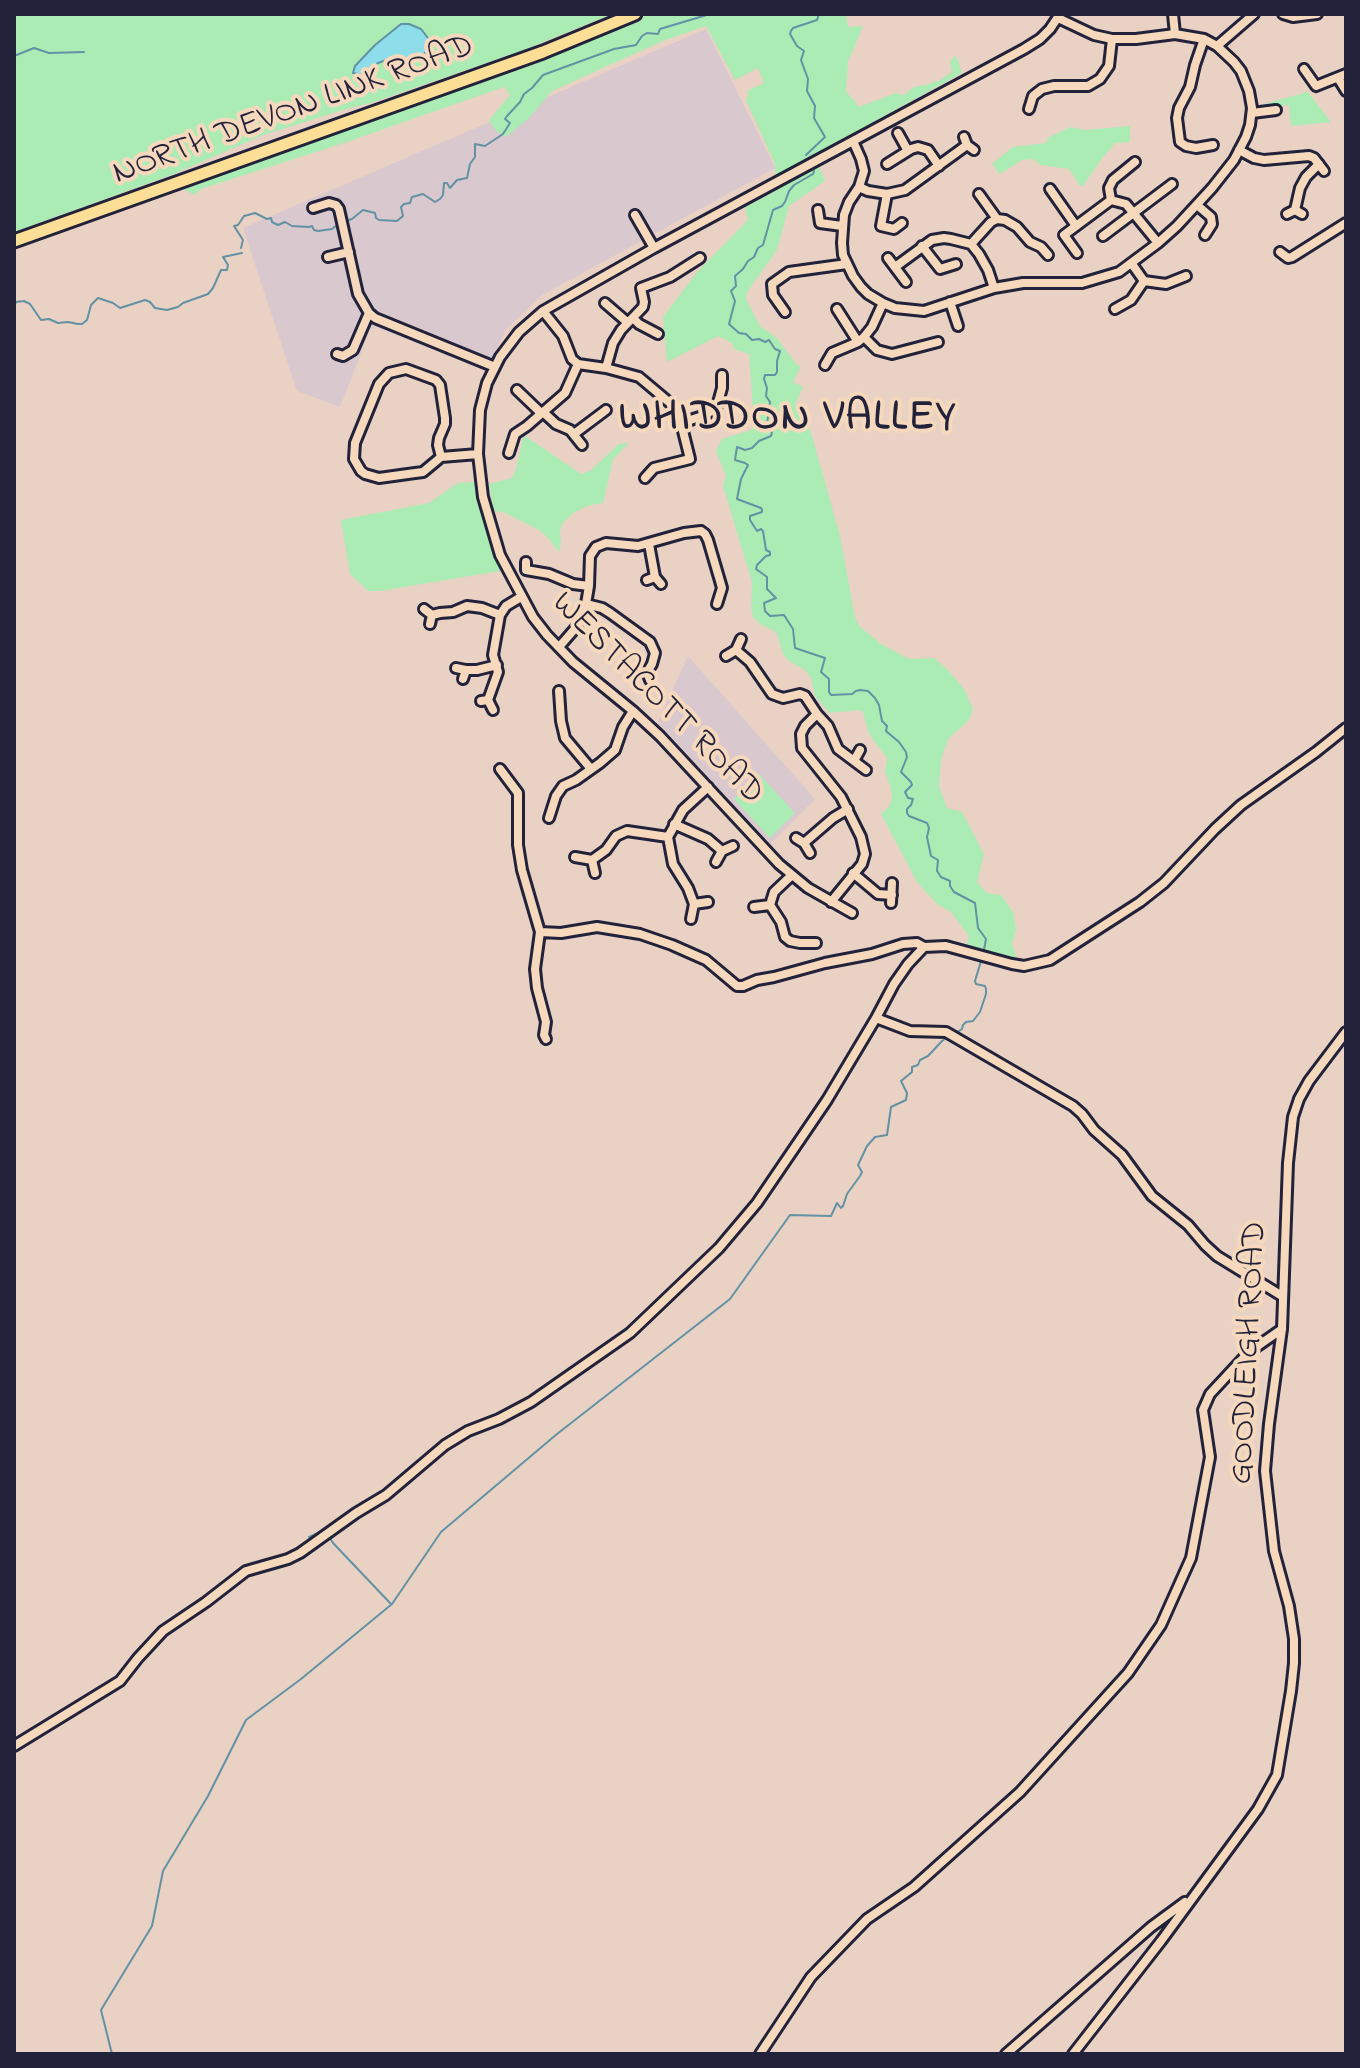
<!DOCTYPE html>
<html>
<head>
<meta charset="utf-8">
<style>
  body { margin:0 }
  #map { position:relative; width:1360px; height:2068px; overflow:hidden; background:#e9d1c4; font-family:"Indie Flower",sans-serif }
  canvas { display:block }
  .frame { position:absolute; inset:0; border:16px solid #22223b; pointer-events:none }
</style>
</head>
<body>
<div id="map">
<canvas width="1360" height="2068"></canvas>
<div class="frame"></div>
</div>
<script>
const c = document.querySelector('canvas').getContext('2d');
c.lineJoin = 'round';
function paint(path, color) { c.fillStyle = color; c.fill(path, 'evenodd'); }
const toPath = rows => new Path2D(rows.map(r => 'M' + r).join(''));
function trace(path, color, width, dash) { c.strokeStyle = color; c.lineWidth = width; c.lineCap = dash ? 'butt' : 'round'; c.setLineDash(dash || []); c.stroke(path); }
function drawText(font, color, halo, rows, align = 'center') {
  c.font = font + ' "Indie Flower",sans-serif'; c.lineWidth = 8; c.setLineDash([]); c.textBaseline = 'middle'; c.strokeStyle = halo; c.fillStyle = color; for (const [text, x, y, turn = 0] of rows) {
    c.save(); c.translate(x, y); c.rotate((+turn || 0) * Math.PI / 180); c.textAlign = isNaN(turn) ? turn : align; if (halo) c.strokeText(text, 0, 0); c.fillText(text, 0, 0); c.restore();
  }
}
paint(toPath([
  [706,29,775,168,542,295,506,329,487,371,375,327,370,330,340,407,297,391,243,228],
  [688,656,815,799,770,844,658,722]
]), '#d9c8ce');
paint(toPath([
  [14,14,612,14,524,50,371,103,346,109,263,135,174,174,14,232],
  [645,14,846,14,848,27,863,26,848,62,846,91,859,107,896,93,904,95,914,87,926,85,940,80,952,72,950,62,956,55,962,73,775,176,775,164,746,100,748,96,747,91,764,83,758,68,735,80,706,26,663,41,552,91,530,117,506,137,496,131,489,120,510,95,504,87,344,143,201,189,194,195,183,189,193,183,587,39],
  [1307,91,1331,122,1291,126,1289,105,1258,109,1257,106,1304,93],
  [1130,126,1130,142,1115,143,1101,160,1083,186,1080,186,1069,169,1041,165,1033,159,1022,160,1000,174,992,164,1013,147,1046,143,1049,137,1071,127,1084,130],
  [819,167,825,181,789,206,777,250,747,292,746,299,760,326,777,338,797,365,801,366,793,382,803,387,795,405,805,411,840,536,855,618,859,626,881,644,909,659,934,658,947,669,964,689,973,709,969,720,948,739,941,760,939,786,947,808,962,812,984,854,977,882,987,893,1001,895,1013,912,1016,929,1012,944,1018,961,966,948,969,936,951,912,937,904,917,882,881,814,889,807,892,799,891,788,885,772,887,758,869,734,863,712,860,710,829,713,815,696,811,678,805,670,789,661,783,654,777,634,773,630,761,625,753,617,751,608,752,582,723,486,726,476,716,451,722,439,751,430,754,424,749,354,734,349,732,343,718,336,667,362,663,317,698,271,748,220,745,207],
  [524,435,581,474,590,471,619,444,629,443,613,459,603,503,587,506,573,513,562,524,560,532,561,543,559,552,549,539,539,530,503,512,494,511,489,484,512,478,516,469],
  [475,482,483,521,500,571,380,591,368,591,350,574,341,520,429,503,458,483],
  [759,774,795,813,770,838,734,799]
]), '#abecb5');
const water = toPath([
  [401,24,409,24,421,29,428,38,430,48,423,55,408,63,389,59,378,63,363,75,353,73,355,66,375,45,401,24]
]);
paint(water, '#8dddea');
trace(water, '#6292a4', 2);
trace(toPath([
  [14,56,34,48,49,53,84,52],
  [806,155,825,137,814,118,815,106,807,91,808,79,801,60,804,51,797,46,790,34,791,31,793,28,817,20,819,14],
  [814,171,813,174,794,185,789,191,785,202,782,206,773,210,763,245,758,248,754,257,748,261,743,269,735,276,736,286,731,291,735,301,729,324,739,333,746,334,752,340,759,339,765,342,769,340,775,349,780,351,777,361,777,372,775,375,765,375,764,379,767,388,766,396,770,402,767,425,772,432,771,436,759,441,752,448,745,450,737,447,735,460,745,463,748,465,741,479,737,499,761,508,762,510,762,512,750,516,750,520,757,531,761,529,763,531,766,550,770,552,770,555,766,556,757,565,756,569,767,577,767,589,776,598,764,603,765,611,770,616,784,615,793,629,795,648,825,658,821,672,829,679,829,692,831,695,852,694,856,691,860,690,868,691,875,698,879,705,882,721,887,726,886,731,899,742,906,752,907,757,901,772,911,782,912,785,905,792,908,798,913,799,911,805,907,809,907,813,909,816,927,823,929,828,927,837,931,856,938,860,937,871,941,877,950,881,950,886,954,892,975,903,978,928,986,939,983,955],
  [343,222,352,219,363,210,375,213,376,218,379,220,397,221,403,216,401,207,404,204,410,203,412,197,423,194,435,202,440,199,443,195,444,183,447,183,450,188,457,180,467,178,470,164,475,157,475,144,485,146,503,134,510,123,505,119,507,116,520,102,524,94,532,88,543,75,614,49,636,45,642,36,647,33,658,34,660,29,710,14],
  [241,248,243,240,234,226,238,225,244,216,248,215,255,213,267,219,271,218,272,222,278,225,285,222,292,226,309,227,312,226,314,230,318,231,332,229,337,225],
  [14,306,16,302,24,301,30,304,41,320,49,319,58,323,68,322,78,324,82,324,87,320,91,305,98,298,113,303,120,308,145,300,150,302,155,308,167,310,178,307,183,303,208,294,213,288,221,270,227,270,228,265,223,257,242,253],
  [954,1034,962,1029,963,1025,966,1022,973,1021,980,1012,986,994,986,989,985,986,976,984,975,981,981,961],
  [328,1535,333,1543,391,1604],
  [309,1537,325,1530],
  [112,2054,101,2010,152,1926,163,1871,208,1796,246,1720,301,1679,392,1604,441,1532,557,1434,730,1299,790,1215,831,1216,837,1203,841,1208,843,1206,847,1194,860,1176,862,1172,858,1165,867,1146,875,1137,887,1135,891,1107,906,1100,907,1093,901,1081,912,1072,912,1067,918,1065,920,1060,928,1056,942,1041,948,1037]
]), '#6292a4', 2);
const minor = toPath([
  [1173,14,1175,34],
  [1283,14,1293,17,1317,14],
  [1204,39,1195,65,1190,87,1179,108,1177,118,1180,142,1186,146,1196,148,1213,145],
  [1217,46,1254,14],
  [1304,69,1316,86,1346,74],
  [1338,78,1346,91],
  [1029,109,1033,96,1042,89,1054,86,1088,86,1100,79,1109,66,1112,39],
  [1252,113,1276,110],
  [898,133,908,151],
  [964,137,967,145,974,150],
  [853,141,861,159,864,171,859,187,849,202,844,215,842,243,843,255,853,276,861,287,868,294,883,303,895,308,924,311,994,288,1023,283,1082,283,1119,272,1158,243,1177,226,1212,188,1234,160,1246,137,1250,125,1252,108,1249,91,1241,71,1234,62,1217,46,1204,39,1175,34,1136,39,1112,39,1094,35,1058,18],
  [1239,150,1254,158,1264,160,1309,156,1314,158,1324,171],
  [887,164,911,149,918,147,928,150,939,166],
  [859,187,868,191,887,194,905,190,967,145],
  [1050,189,1076,226],
  [887,194,881,226,894,229,902,223],
  [979,194,997,219],
  [1111,200,1109,188,1113,180,1135,162],
  [1197,205,1211,217,1212,224,1205,235],
  [313,208,329,203,336,205,339,209,358,294,369,313,375,318,495,367],
  [818,210,820,223,842,226],
  [1295,210,1300,188,1306,177,1319,164],
  [1287,214,1295,210,1302,214],
  [635,215,654,248],
  [1103,236,1172,184],
  [971,244,991,222,997,219,1005,220,1017,227,1030,242,1041,247,1048,255],
  [922,246,940,269,956,264],
  [1280,252,1288,258,1292,257,1346,223],
  [1077,253,1064,235,1111,200,1126,204,1158,243],
  [328,257,349,252],
  [888,258,906,282],
  [1132,264,1144,281,1166,284,1186,276],
  [895,267,932,240,944,238,951,239,971,244,979,254,988,270,994,288],
  [950,302,958,326],
  [605,303,627,322],
  [837,309,858,342],
  [1115,309,1131,300,1144,281],
  [543,311,563,336,572,359,578,364,606,368,639,377,670,403,676,411,681,423,690,459,654,468,645,478],
  [785,312,773,295,772,284,789,272,847,264],
  [633,318,639,324,658,334],
  [864,337,877,350,892,354,938,342],
  [337,354,343,356,353,350,369,313],
  [825,365,832,353,858,342,864,337,872,327,883,303],
  [606,368,613,343,621,330,643,307,644,302,641,288,670,277,700,258],
  [517,390,541,413],
  [543,412,556,424,570,430,582,445],
  [681,423,706,415,717,406,722,388,722,375],
  [574,434,606,410],
  [509,453,515,434,527,426,565,393,578,364],
  [441,457,438,445,439,438,445,424,445,418,440,385,436,380,406,369,389,373,379,384,355,443,354,459,361,471,365,474,379,478,415,473,423,472,441,457,478,454],
  [649,544,655,577],
  [526,562,526,570,549,574,573,584,589,586],
  [647,580,655,577,661,584],
  [586,604,602,608,610,613,650,642,655,653,652,664,647,672],
  [424,609,432,615,430,624],
  [432,615,440,613,453,612,467,606,482,608,500,615],
  [559,647,579,624,586,604,589,586,590,556,596,547,606,543,638,546,684,533,701,531,705,534,708,540,720,581,722,588,717,604],
  [736,650,750,662,772,694,783,698,800,694,805,696,817,714,805,726,801,734,802,748,841,797,861,837,865,854,862,864,831,902],
  [726,656,736,650,741,639],
  [456,668,466,670,463,679],
  [466,670,477,670,497,665],
  [639,671,647,672,650,680],
  [559,691,561,721,565,738,591,769],
  [488,700,498,672,493,655,500,615,506,606,521,597],
  [481,701,488,700,493,710],
  [817,714,828,726,838,749,866,770],
  [854,761,860,750],
  [500,769,518,793,518,845,522,870,540,932,561,933,597,927,640,934,672,945,706,960,737,986,743,986,757,980,774,977,825,963,872,954,903,944,917,943,924,947,946,946,1012,964,1024,966,1050,960,1140,902,1164,883,1215,829,1241,805,1316,752,1346,728],
  [549,818,556,796,563,786,576,780,600,763,615,750,623,727,633,711],
  [674,824,708,839,722,851],
  [796,838,804,843,810,853],
  [804,843,833,818,848,809],
  [575,857,592,860,606,850,616,836,627,831,668,837],
  [592,860,595,873],
  [716,862,722,851,733,846],
  [853,873,878,894,892,895],
  [792,875,774,892,770,905,781,922,785,937,790,941,800,943,816,943],
  [891,903,892,883],
  [694,904,708,902],
  [754,907,770,905],
  [852,913,808,888,779,864,660,736,633,711,573,662,547,635,533,617,500,555,483,497,478,454,480,410,487,383,500,357,519,332,543,311,654,248,1024,49,1040,39,1050,29,1060,14],
  [691,919,694,904,688,888,673,864,668,837,683,810,708,787],
  [540,932,535,969,537,988,546,1022,544,1035,546,1039],
  [876,1018,910,1031,946,1032,1073,1106,1082,1114,1094,1130,1122,1155,1152,1196,1188,1225,1205,1245,1217,1256,1282,1296],
  [14,1746,120,1681,138,1658,163,1631,206,1602,246,1571,288,1559,300,1553,356,1513,386,1495,445,1445,468,1431,499,1419,531,1402,630,1333,719,1248,757,1203,827,1100,876,1018,894,984,908,964,924,947],
  [760,2054,811,1977,867,1919,914,1887,1020,1792,1128,1673,1161,1625,1191,1558,1210,1457,1203,1410,1210,1394,1249,1352,1282,1329],
  [1006,2054,1151,1927,1185,1902],
  [1073,2054,1161,1941,1258,1809,1277,1775,1291,1691,1294,1663,1294,1639,1289,1606,1274,1551,1265,1471,1269,1424,1282,1329,1288,1163,1293,1117,1299,1099,1309,1081,1346,1032]
]);
const highway = toPath([
  [14,241,543,52,635,14]
]);
trace(minor, '#22223b', 14);
trace(highway, '#22223b', 17);
trace(minor, '#f6d8bc', 8);
trace(highway, '#fdde96', 11);
drawText('34px', '#22223b', '#f6d8bc', [
  ["NORTH DEVON LINK ROAD",294,112,-20],
  ["WESTACOTT ROAD",656,700,45],
  ["GOODLEIGH ROAD",1251,1353,-87]
]);
c.letterSpacing = '2px';
drawText('bold 42px', '#22223b', '#f6d8bc', [
  ["WHIDDON VALLEY",788,421]
]);
c.letterSpacing = '0px';
</script>
</body>
</html>
